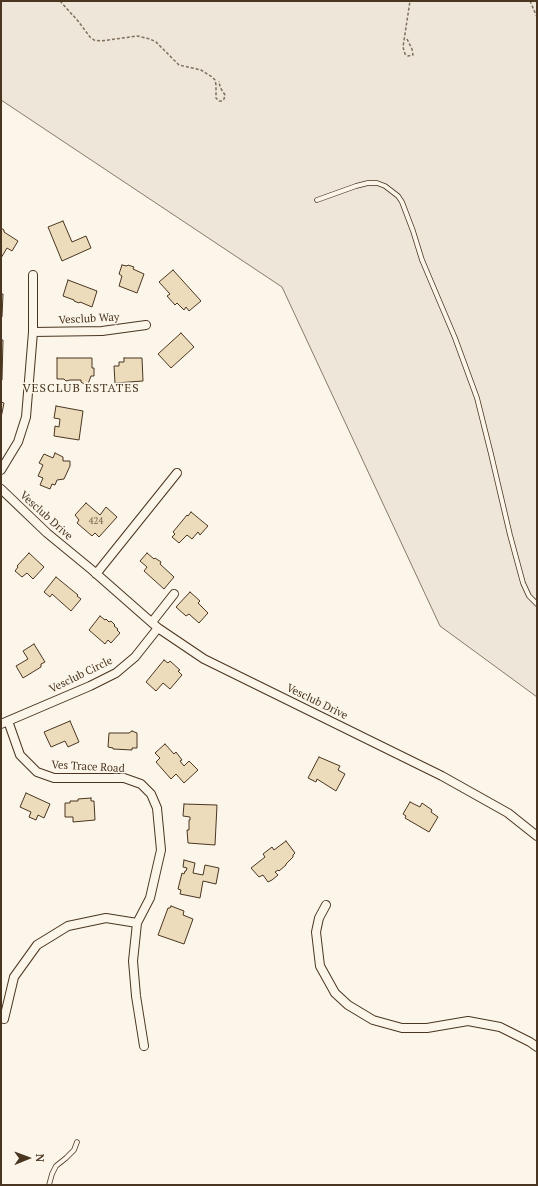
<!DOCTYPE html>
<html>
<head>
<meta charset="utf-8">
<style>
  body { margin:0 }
  #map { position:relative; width:538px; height:1186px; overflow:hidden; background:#fbf6e9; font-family:"PT Serif",serif }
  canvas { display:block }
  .frame { position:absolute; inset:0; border:2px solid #4a3520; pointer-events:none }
  .north { position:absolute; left:8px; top:1138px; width:40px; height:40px; -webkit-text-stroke:3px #fbf6e9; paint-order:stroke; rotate:89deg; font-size:11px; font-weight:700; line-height:16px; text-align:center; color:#4a3520 }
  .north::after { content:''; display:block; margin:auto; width:14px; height:18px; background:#4a3520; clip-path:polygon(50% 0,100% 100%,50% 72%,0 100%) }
</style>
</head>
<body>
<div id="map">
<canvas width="538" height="1186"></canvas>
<div class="frame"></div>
<div class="north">N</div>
</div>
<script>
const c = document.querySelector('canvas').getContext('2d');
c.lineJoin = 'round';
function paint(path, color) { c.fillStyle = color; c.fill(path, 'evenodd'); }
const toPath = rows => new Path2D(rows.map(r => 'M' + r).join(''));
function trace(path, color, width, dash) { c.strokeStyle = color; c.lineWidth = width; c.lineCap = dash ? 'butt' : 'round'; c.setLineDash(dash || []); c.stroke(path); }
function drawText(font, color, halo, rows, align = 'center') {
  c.font = font + ' "PT Serif",serif'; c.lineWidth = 3; c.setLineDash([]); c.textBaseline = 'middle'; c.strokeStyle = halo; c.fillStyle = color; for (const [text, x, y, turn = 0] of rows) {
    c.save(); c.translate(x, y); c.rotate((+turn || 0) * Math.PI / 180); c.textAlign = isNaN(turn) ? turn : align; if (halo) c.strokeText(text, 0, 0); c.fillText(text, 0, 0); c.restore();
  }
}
const green = toPath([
  [1,1,537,1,537,697,440,626,282,287,1,100,1,1]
]);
paint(green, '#ede6d9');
trace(green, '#887966', 1);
const building = toPath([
  [63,221,72,242,86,236,91,248,62,261,48,227,63,221],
  [1,228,4,230,4,232,18,241,12,251,7,248,1,258,1,228],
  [122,265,127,266,128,265,134,267,133,269,144,274,137,293,119,286,122,276,119,274,122,265],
  [173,270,201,301,189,311,186,307,184,310,177,303,175,305,167,296,170,294,159,282,173,270],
  [68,280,97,291,92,307,80,302,79,303,74,301,74,300,63,296,68,280],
  [1,294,3,294,2,317,1,317,1,294],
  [181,333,194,347,171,368,158,354,181,333],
  [1,340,3,340,2,380,1,380,1,340],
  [57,358,92,358,92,368,94,368,94,376,91,376,88,384,84,384,81,382,81,380,70,380,66,381,64,379,57,379,57,358],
  [124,358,142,358,143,381,115,383,114,366,119,366,119,362,124,362,124,358],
  [1,402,4,403,1,418,1,402],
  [56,406,83,411,79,440,54,436,55,426,59,427,60,419,54,418,56,406],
  [55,453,63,457,63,461,70,461,70,466,64,479,57,480,55,485,52,484,50,489,40,485,43,478,38,476,43,465,39,463,44,454,53,458,55,453],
  [86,503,100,515,106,507,117,517,99,537,95,533,92,536,77,523,79,520,75,515,86,503],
  [191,512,208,526,200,535,198,532,192,539,187,535,179,543,172,537,175,534,173,532,187,515,188,516,191,512],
  [29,553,44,567,33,579,27,573,22,577,15,571,18,567,17,566,29,553],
  [147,553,154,559,155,558,161,562,160,564,174,577,164,589,144,571,147,567,140,561,147,553],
  [56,577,78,595,77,596,81,599,71,611,52,594,50,597,44,592,56,577],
  [190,592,200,601,198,603,208,613,199,623,189,614,186,616,176,607,190,592],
  [100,616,105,620,106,619,109,622,111,621,115,625,114,626,118,629,117,630,120,633,111,643,108,640,105,644,89,630,100,616],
  [34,644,45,662,41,664,41,667,23,678,16,666,28,659,23,651,34,644],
  [164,660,168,663,170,661,180,670,178,671,182,675,170,689,163,683,156,691,146,682,164,660],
  [70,721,79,742,68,747,65,741,51,747,44,732,70,721],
  [132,731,137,733,137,748,132,748,132,750,113,749,113,748,108,747,109,733,129,733,132,731],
  [165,744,174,754,176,752,182,760,180,761,184,766,189,761,198,770,184,783,176,774,171,779,156,762,160,758,155,753,165,744],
  [319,757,340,766,338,770,345,774,336,791,317,779,316,782,308,778,319,757],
  [26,793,50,804,44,818,38,815,36,820,29,817,31,812,20,807,26,793],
  [91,798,91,801,94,801,95,820,73,822,73,817,65,817,65,803,70,803,70,801,78,801,78,799,91,798],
  [410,802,420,807,422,803,432,810,431,812,438,817,429,832,405,818,406,816,403,814,410,802],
  [184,804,217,805,215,845,188,843,187,830,189,830,189,820,190,820,190,817,183,816,184,804],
  [286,841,295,853,293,855,293,857,286,864,286,865,279,871,278,870,275,872,278,875,272,880,268,882,263,875,259,877,251,868,265,857,263,854,272,847,274,850,286,841],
  [184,860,195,863,193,873,203,875,205,865,219,868,216,884,203,881,200,898,180,894,181,890,178,889,182,873,184,874,185,871,186,871,187,868,183,867,184,860],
  [171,906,184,911,183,915,193,919,184,944,158,935,168,908,170,908,171,906]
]);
paint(building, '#ecdcbc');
trace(building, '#4a3520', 1);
const lane = toPath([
  [317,200,356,186,368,183,377,183,385,186,398,196,402,202,413,231,422,260,455,338,477,398,491,454,510,535,523,583,529,596,537,604],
  [49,1185,52,1174,56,1166,66,1158,74,1150,77,1142]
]);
const street = toPath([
  [33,332,102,331,146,325],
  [1,470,18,442,26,417,33,332,33,275],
  [1,489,47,533,92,570,158,628,204,659,442,776,508,813,537,836],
  [96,574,177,473],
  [152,622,174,594],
  [8,721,20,755,37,772,54,778,124,778,141,784,151,794,157,808,161,850,150,898,137,923,133,961,136,996,144,1046],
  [1,724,90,686,116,673,135,657,158,628],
  [326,905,319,918,316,932,320,966,335,993,348,1005,373,1020,402,1028,427,1028,468,1021,500,1027,530,1042,537,1047],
  [4,1019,14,977,37,945,68,926,106,918,137,923]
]);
trace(lane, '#4a3520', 5.5);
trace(street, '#4a3520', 10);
trace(toPath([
  [60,1,78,21,90,37,94,40,101,41,137,36,150,39,156,42,179,65,201,70,212,77,215,80,216,85,216,98,219,101,222,101,224,99,225,95,220,87,219,81],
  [530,1,537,17],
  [407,39,412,49,413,55,408,56,405,54,403,47,410,1]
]), '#7f6f5c', 1.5, [3, 2]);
trace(lane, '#fbf6e9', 4);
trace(street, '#fbf6e9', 8);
drawText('9px', '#725f47', null, [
  ["424",96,521]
]);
drawText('11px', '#4a3520', '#fbf6e9', [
  ["Vesclub Way",89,319,-3],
  ["Vesclub Drive",46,516,42],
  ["Vesclub Circle",81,675,-26],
  ["Vesclub Drive",317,702,26],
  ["Ves Trace Road",88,767,3]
]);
c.letterSpacing = '1px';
drawText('12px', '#4a3520', '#fbf6e9', [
  ["VESCLUB ESTATES",81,389]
]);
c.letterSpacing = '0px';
</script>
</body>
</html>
